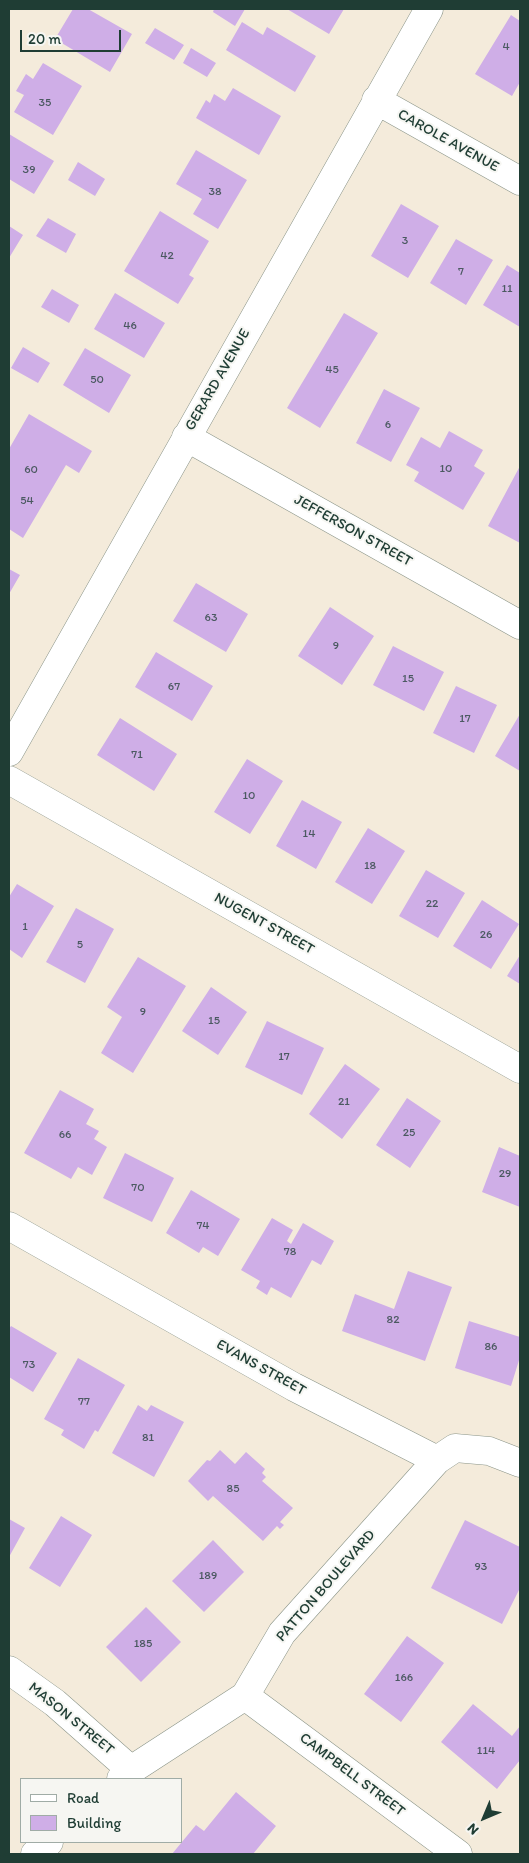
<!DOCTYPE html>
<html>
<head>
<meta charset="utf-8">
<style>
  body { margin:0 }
  #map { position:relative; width:529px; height:1863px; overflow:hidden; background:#f4ebdb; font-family:Itim,sans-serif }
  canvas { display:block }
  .frame { position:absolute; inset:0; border:10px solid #1f3d34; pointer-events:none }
  .legend { position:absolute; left:20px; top:1778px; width:162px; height:65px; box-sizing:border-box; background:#f6f6f2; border:1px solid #a0aca6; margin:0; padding:6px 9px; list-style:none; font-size:15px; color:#1f3d34 }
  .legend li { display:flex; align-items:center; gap:10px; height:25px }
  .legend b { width:25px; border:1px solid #a0aca6 }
  .north { position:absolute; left:459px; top:1793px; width:50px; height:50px; -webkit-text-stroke:4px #f6f6f2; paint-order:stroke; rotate:225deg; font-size:14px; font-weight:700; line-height:20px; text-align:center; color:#1f3d34 }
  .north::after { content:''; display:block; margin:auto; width:18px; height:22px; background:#1f3d34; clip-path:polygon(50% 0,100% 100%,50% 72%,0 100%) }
  .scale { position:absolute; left:20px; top:30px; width:101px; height:22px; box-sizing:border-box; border:2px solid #1f3d34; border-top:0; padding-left:6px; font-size:15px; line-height:18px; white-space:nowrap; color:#1f3d34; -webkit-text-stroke:4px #f6f6f2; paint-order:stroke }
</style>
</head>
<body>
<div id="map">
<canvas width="529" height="1863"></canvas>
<div class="frame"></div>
<ul class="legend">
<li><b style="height:6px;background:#fff"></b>Road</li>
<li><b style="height:14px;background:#cfaee7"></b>Building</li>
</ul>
<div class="north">N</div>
<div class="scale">20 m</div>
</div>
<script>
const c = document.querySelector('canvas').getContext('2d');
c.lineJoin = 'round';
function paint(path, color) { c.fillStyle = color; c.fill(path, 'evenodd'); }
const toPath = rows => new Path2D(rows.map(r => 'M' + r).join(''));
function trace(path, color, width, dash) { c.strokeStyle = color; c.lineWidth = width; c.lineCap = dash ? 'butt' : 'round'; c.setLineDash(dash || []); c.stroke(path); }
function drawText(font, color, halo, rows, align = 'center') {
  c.font = font + ' Itim,sans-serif'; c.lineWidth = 4; c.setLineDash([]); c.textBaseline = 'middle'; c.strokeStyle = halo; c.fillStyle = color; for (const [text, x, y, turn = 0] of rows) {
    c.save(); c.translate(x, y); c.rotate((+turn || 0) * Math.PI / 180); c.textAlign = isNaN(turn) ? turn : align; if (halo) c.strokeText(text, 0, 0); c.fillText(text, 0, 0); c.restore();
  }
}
paint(toPath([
  [73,9,88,9,132,34,110,72,55,39],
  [214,9,245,9,235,26,213,12],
  [287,9,344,9,329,34],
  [511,15,520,21,520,82,512,96,475,74],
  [242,22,263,35,267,27,316,56,295,92,226,50],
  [155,28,184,45,174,60,145,43],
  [191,48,216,63,207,77,183,63],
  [43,63,82,86,53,135,14,112,24,95,16,91,26,74,33,79],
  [233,88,281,116,259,155,196,118,206,100,210,103,214,94,225,101],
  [9,134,54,161,34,194,9,179],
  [196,150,247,180,218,229,193,214,202,199,176,184],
  [78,162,105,179,95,196,68,180],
  [401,204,439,226,408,278,371,256],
  [160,211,209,241,189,275,194,278,178,304,124,271],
  [48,218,76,234,66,253,36,236],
  [9,226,23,235,9,258],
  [456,239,493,260,466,305,430,283],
  [507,265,520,273,520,327,483,305],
  [52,289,79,305,69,323,41,307],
  [115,293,165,323,144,358,94,329],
  [344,313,378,333,320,428,287,408],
  [23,347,50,363,38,383,11,368],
  [85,348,131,375,109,413,63,385],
  [384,389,420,408,391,462,356,443],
  [29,414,92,451,79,473,66,465,23,538,9,529,9,449],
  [449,431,483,450,474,466,485,473,463,510,414,481,419,472,406,465,421,437,440,448],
  [520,466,520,543,488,526],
  [9,569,20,575,9,594],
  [196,583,248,614,226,652,173,621],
  [330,607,374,636,342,685,298,656],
  [393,646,444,672,424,711,373,685],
  [156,652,213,686,192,721,135,687],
  [456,686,497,705,474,753,433,733],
  [520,714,520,771,495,756],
  [120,718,177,754,154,791,97,755],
  [247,759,283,781,250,834,214,812],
  [302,800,342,822,316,869,276,846],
  [368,828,405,851,372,904,335,882],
  [426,870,465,893,438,938,399,916],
  [17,884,54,906,22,958,9,949,9,897],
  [482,900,519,924,491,969,453,946],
  [76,908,114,929,85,983,46,962],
  [520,955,520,984,507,976],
  [138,957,186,986,133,1073,101,1053,122,1017,107,1007],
  [211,987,247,1012,218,1055,182,1031],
  [267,1021,324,1048,302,1095,245,1067],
  [345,1064,380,1089,342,1139,309,1114],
  [60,1090,94,1109,86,1124,99,1131,94,1139,107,1147,92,1175,78,1167,71,1179,24,1153],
  [407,1098,441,1121,410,1168,376,1145],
  [499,1147,520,1156,520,1207,482,1192],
  [125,1153,174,1178,152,1222,103,1198],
  [191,1190,240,1219,218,1256,203,1247,199,1253,166,1233],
  [272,1218,293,1230,287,1241,291,1244,303,1223,334,1241,321,1265,312,1260,291,1298,271,1287,267,1295,256,1288,260,1281,241,1270],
  [408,1271,452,1287,425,1361,342,1331,355,1294,394,1309],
  [469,1321,520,1337,520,1357,511,1386,455,1368],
  [11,1326,57,1353,33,1392,9,1377,9,1329],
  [78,1358,125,1385,98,1432,95,1430,84,1449,61,1435,64,1430,44,1419],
  [138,1405,147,1411,151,1405,184,1422,154,1477,112,1453],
  [220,1450,235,1464,246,1452,265,1469,262,1473,266,1477,262,1481,293,1508,280,1522,284,1525,280,1529,277,1526,263,1541,213,1496,208,1501,188,1481,207,1460,210,1461],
  [61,1516,92,1535,60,1587,29,1568],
  [9,1519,25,1528,9,1557],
  [465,1520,520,1547,520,1588,502,1624,431,1588],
  [213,1540,244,1572,204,1612,172,1581],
  [146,1607,181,1642,141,1682,106,1647],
  [407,1636,444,1663,401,1722,364,1694],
  [473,1704,512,1736,520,1726,520,1760,497,1789,441,1742],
  [236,1792,276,1826,253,1854,172,1854,196,1825,204,1831]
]), '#cfaee7');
const minor = toPath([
  [376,100,520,181],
  [186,437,520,625],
  [9,752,429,9],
  [9,780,520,1069],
  [9,1226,294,1387,437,1460],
  [9,1670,55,1703,131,1770],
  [245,1696,458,1854],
  [121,1779,131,1770,245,1696,282,1633,437,1460,455,1448,489,1451,520,1463],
  [35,1854,49,1842]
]);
trace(minor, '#8a9488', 29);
trace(minor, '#fff', 28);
drawText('12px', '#4b5961', null, [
  ["4",506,47],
  ["35",45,103],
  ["39",29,170],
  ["38",215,192],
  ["3",405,241],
  ["42",167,256],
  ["7",461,272],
  ["11",507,289],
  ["46",130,326],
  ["45",332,370],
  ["50",97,380],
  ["6",388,425],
  ["10",446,469],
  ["60",31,470],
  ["54",27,501],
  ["63",211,618],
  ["9",336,646],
  ["15",408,679],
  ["67",174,687],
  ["17",465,719],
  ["71",137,755],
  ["10",249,796],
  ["14",309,834],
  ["18",370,866],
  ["22",432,904],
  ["1",25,927],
  ["26",486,935],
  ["5",80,945],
  ["9",143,1012],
  ["15",214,1021],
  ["17",284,1057],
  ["21",344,1102],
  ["25",409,1133],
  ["66",65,1135],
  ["29",505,1174],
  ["70",138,1188],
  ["74",203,1226],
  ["78",290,1252],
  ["82",393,1320],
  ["86",491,1347],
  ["73",29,1365],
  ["77",84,1402],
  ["81",148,1438],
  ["85",233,1489],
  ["93",481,1567],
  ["189",208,1576],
  ["185",143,1644],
  ["166",404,1678],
  ["114",486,1751]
]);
drawText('15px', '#1f3d34', '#f6f6f2', [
  ["CAROLE AVENUE",448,141,29],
  ["GERARD AVENUE",218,380,-60],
  ["JEFFERSON STREET",353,531,29],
  ["NUGENT STREET",264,924,29],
  ["EVANS STREET",261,1368,29],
  ["PATTON BOULEVARD",326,1586,-49],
  ["MASON STREET",71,1719,39],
  ["CAMPBELL STREET",352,1775,37]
]);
</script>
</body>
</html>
